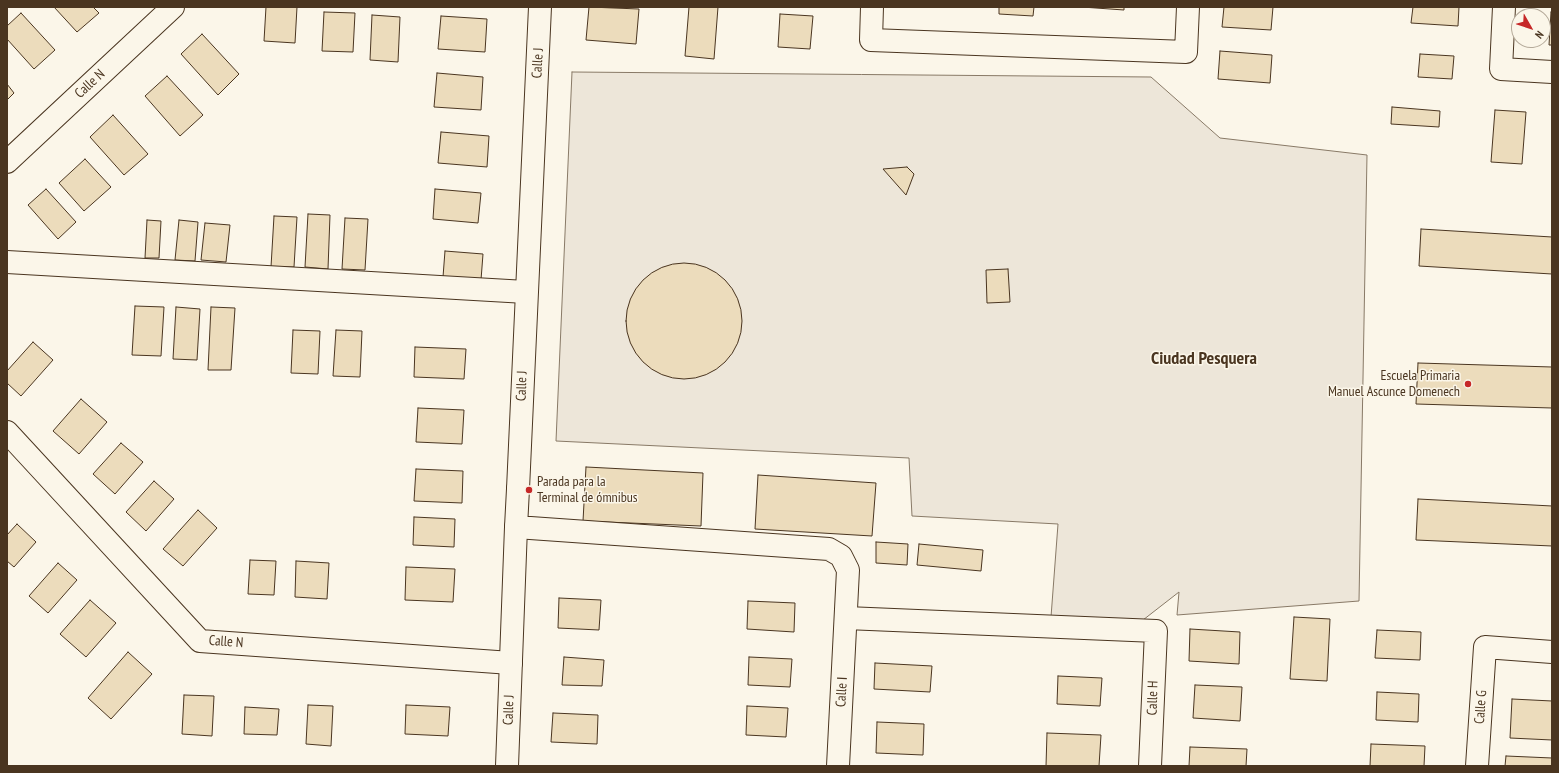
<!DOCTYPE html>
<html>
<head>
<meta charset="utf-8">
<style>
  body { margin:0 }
  #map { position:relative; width:1559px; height:773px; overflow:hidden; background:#fbf6e9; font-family:"PT Sans Narrow",sans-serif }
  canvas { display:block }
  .frame { position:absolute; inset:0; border:8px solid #4a3520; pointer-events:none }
  .north { position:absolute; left:1511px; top:8px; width:40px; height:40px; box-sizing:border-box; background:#fbf6e9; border:1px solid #b4a999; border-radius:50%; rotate:129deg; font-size:11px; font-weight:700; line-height:16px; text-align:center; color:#4a3520 }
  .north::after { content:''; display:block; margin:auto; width:14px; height:18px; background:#c62828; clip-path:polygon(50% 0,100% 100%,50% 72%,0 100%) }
</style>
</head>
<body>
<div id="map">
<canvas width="1559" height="773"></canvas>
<div class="frame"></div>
<div class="north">N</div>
</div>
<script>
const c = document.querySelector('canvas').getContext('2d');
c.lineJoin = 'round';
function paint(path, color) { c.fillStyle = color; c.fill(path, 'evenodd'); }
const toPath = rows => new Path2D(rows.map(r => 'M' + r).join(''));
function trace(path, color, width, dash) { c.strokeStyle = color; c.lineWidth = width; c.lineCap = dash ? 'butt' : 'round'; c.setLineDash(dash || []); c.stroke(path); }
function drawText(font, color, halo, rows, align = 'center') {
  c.font = font + ' "PT Sans Narrow",sans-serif'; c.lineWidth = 3; c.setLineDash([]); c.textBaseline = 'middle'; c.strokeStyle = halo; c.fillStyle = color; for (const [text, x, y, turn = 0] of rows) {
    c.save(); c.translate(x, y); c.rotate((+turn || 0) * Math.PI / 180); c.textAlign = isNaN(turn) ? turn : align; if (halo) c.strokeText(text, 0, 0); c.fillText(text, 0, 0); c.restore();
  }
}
const green = toPath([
  [572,72,1151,77,1220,138,1367,155,1359,601,1177,615,1179,592,1143,620,1051,617,1058,524,912,516,909,458,556,441,572,72]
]);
paint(green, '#ede6d9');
trace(green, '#887966', 1);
const building = toPath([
  [54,7,93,7,99,13,77,32,54,7],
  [266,7,297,7,295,43,264,41,266,7],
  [589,7,639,9,636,44,586,40,589,7],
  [689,7,718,7,714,59,685,56,689,7],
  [999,7,1034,7,1033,16,999,14,999,7],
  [1082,7,1124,7,1124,10,1082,7],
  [1224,7,1273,7,1271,30,1222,27,1224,7],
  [1413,7,1459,7,1458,26,1411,23,1413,7],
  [324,12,355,13,353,52,322,51,324,12],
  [1551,12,1552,12,1552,45,1549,45,1551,12],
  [21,13,55,50,34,69,7,39,7,26,21,13],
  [780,14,813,16,810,49,778,47,780,14],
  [372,15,400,17,398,62,370,60,372,15],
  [441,16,487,19,485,52,438,49,441,16],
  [202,34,239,74,218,95,181,54,202,34],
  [1220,51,1272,55,1270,83,1218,79,1220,51],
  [1420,54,1454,56,1452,79,1418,77,1420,54],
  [437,73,483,77,481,110,434,107,437,73],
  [167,76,203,115,180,136,145,96,167,76],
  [7,84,14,93,7,100,7,84],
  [1392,107,1440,111,1439,127,1391,124,1392,107],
  [1495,110,1526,112,1522,164,1491,162,1495,110],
  [113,115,148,154,124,175,90,137,113,115],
  [441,132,489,136,487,167,438,163,441,132],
  [85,159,111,187,84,211,59,183,85,159],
  [907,167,914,174,906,195,883,169,907,167],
  [46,189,76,222,58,239,28,205,46,189],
  [435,189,481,193,478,223,433,219,435,189],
  [308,214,330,215,328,269,305,267,308,214],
  [274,216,297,217,294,267,271,267,274,216],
  [345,218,368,219,365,270,342,269,345,218],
  [147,220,161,221,159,258,145,258,147,220],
  [179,220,198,222,195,261,175,260,179,220],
  [205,223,230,225,226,262,201,260,205,223],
  [1421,229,1552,237,1552,274,1419,266,1421,229],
  [445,251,483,254,481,280,443,277,445,251],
  '626 321a58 58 0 1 1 116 0a58 58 0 1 1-116 0Z',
  [1008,269,1010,302,987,303,986,270,1008,269],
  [135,306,164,307,161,356,132,355,135,306],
  [176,307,200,309,197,360,173,359,176,307],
  [211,307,235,308,231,370,208,370,211,307],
  [293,330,320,331,318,374,291,373,293,330],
  [336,330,362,331,360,377,333,376,336,330],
  [33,342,53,360,21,396,7,383,7,371,33,342],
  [415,347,466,349,464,379,414,377,415,347],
  [1418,363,1552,367,1552,408,1416,404,1418,363],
  [81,399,107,422,79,454,53,431,81,399],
  [418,408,464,410,462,444,416,442,418,408],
  [121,443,143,462,115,494,93,474,121,443],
  [586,467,703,473,701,526,583,521,586,467],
  [416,469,463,471,462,503,414,501,416,469],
  [758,475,876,483,872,536,755,529,758,475],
  [154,481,174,499,146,531,126,512,154,481],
  [1418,499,1552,506,1552,546,1416,540,1418,499],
  [198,510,217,528,183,566,163,549,198,510],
  [414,517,455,519,454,547,413,545,414,517],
  [17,524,36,542,14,567,7,561,7,535,17,524],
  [876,542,908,544,907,565,876,563,876,542],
  [919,544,983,550,981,571,917,565,919,544],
  [250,560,276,561,274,595,248,594,250,560],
  [296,561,329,563,327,599,295,597,296,561],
  [58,563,77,580,48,613,29,596,58,563],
  [406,567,455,569,453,602,405,600,406,567],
  [559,598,601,600,599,630,558,628,559,598],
  [90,600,116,623,86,657,60,634,90,600],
  [748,601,795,603,794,632,747,629,748,601],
  [1294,617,1330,619,1327,681,1290,679,1294,617],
  [1190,629,1240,632,1239,664,1189,661,1190,629],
  [1377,630,1421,632,1420,660,1375,658,1377,630],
  [128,652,152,674,111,719,88,698,128,652],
  [564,657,604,660,602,686,562,685,564,657],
  [749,657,792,659,790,687,748,685,749,657],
  [875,663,932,666,930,692,874,689,875,663],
  [1058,676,1102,678,1100,706,1057,704,1058,676],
  [1195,685,1242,687,1240,721,1193,718,1195,685],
  [1377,692,1419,694,1418,722,1376,720,1377,692],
  [184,695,214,696,212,736,182,734,184,695],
  [1512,699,1552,701,1552,740,1510,738,1512,699],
  [308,705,333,706,331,746,306,744,308,705],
  [406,705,450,707,448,736,405,734,406,705],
  [747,706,788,708,786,737,746,735,747,706],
  [245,707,279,709,277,735,244,734,245,707],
  [553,713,598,715,597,744,551,742,553,713],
  [877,722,924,724,923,755,876,753,877,722],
  [1047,733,1101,735,1099,766,1046,766,1047,733],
  [1371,744,1425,746,1424,766,1370,766,1371,744],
  [1190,747,1247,749,1246,766,1189,766,1190,747],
  [1506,756,1552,758,1552,766,1505,766,1506,756]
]);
paint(building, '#ecdcbc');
trace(building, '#4a3520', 1);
const street = toPath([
  [872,7,871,40,1186,52,1188,7],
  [1504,7,1501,69,1552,72],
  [7,162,173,7],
  [7,262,526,292],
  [7,432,200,641,511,663],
  [518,489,516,527,829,549,841,556,848,570,838,766],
  [846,618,1156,631,1150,766],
  [1477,766,1485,647,1552,652]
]);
const secondary = toPath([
  [518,489,540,7],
  [507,766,516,527]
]);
trace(street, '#4a3520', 24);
trace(secondary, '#4a3520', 24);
trace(street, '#fbf6e9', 22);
trace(secondary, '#fbf6e9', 22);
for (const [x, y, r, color] of [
  [1468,384,4,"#c62828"],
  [529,490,4,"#c62828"]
]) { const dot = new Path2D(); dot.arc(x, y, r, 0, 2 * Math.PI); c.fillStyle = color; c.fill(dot); trace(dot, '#fbf6e9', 1.5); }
drawText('14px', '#4a3520', '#fbf6e9', [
  ["Calle J",538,63,-87],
  ["Calle N",90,84,-43],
  ["Calle J",522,386,-88],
  ["Calle N",226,642,4],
  ["Calle I",842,692,-87],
  ["Calle H",1153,698,-88],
  ["Calle G",1481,707,-86],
  ["Calle J",509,710,-88]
]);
drawText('14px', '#4a3520', '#fbf6e9', [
  ["Escuela Primaria",1460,376],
  ["Manuel Ascunce Domenech",1460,392],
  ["Parada para la",537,482,"left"],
  ["Terminal de ómnibus",537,498,"left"]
], 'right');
drawText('bold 18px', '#4a3520', '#fbf6e9', [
  ["Ciudad Pesquera",1204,359]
]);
</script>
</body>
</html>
